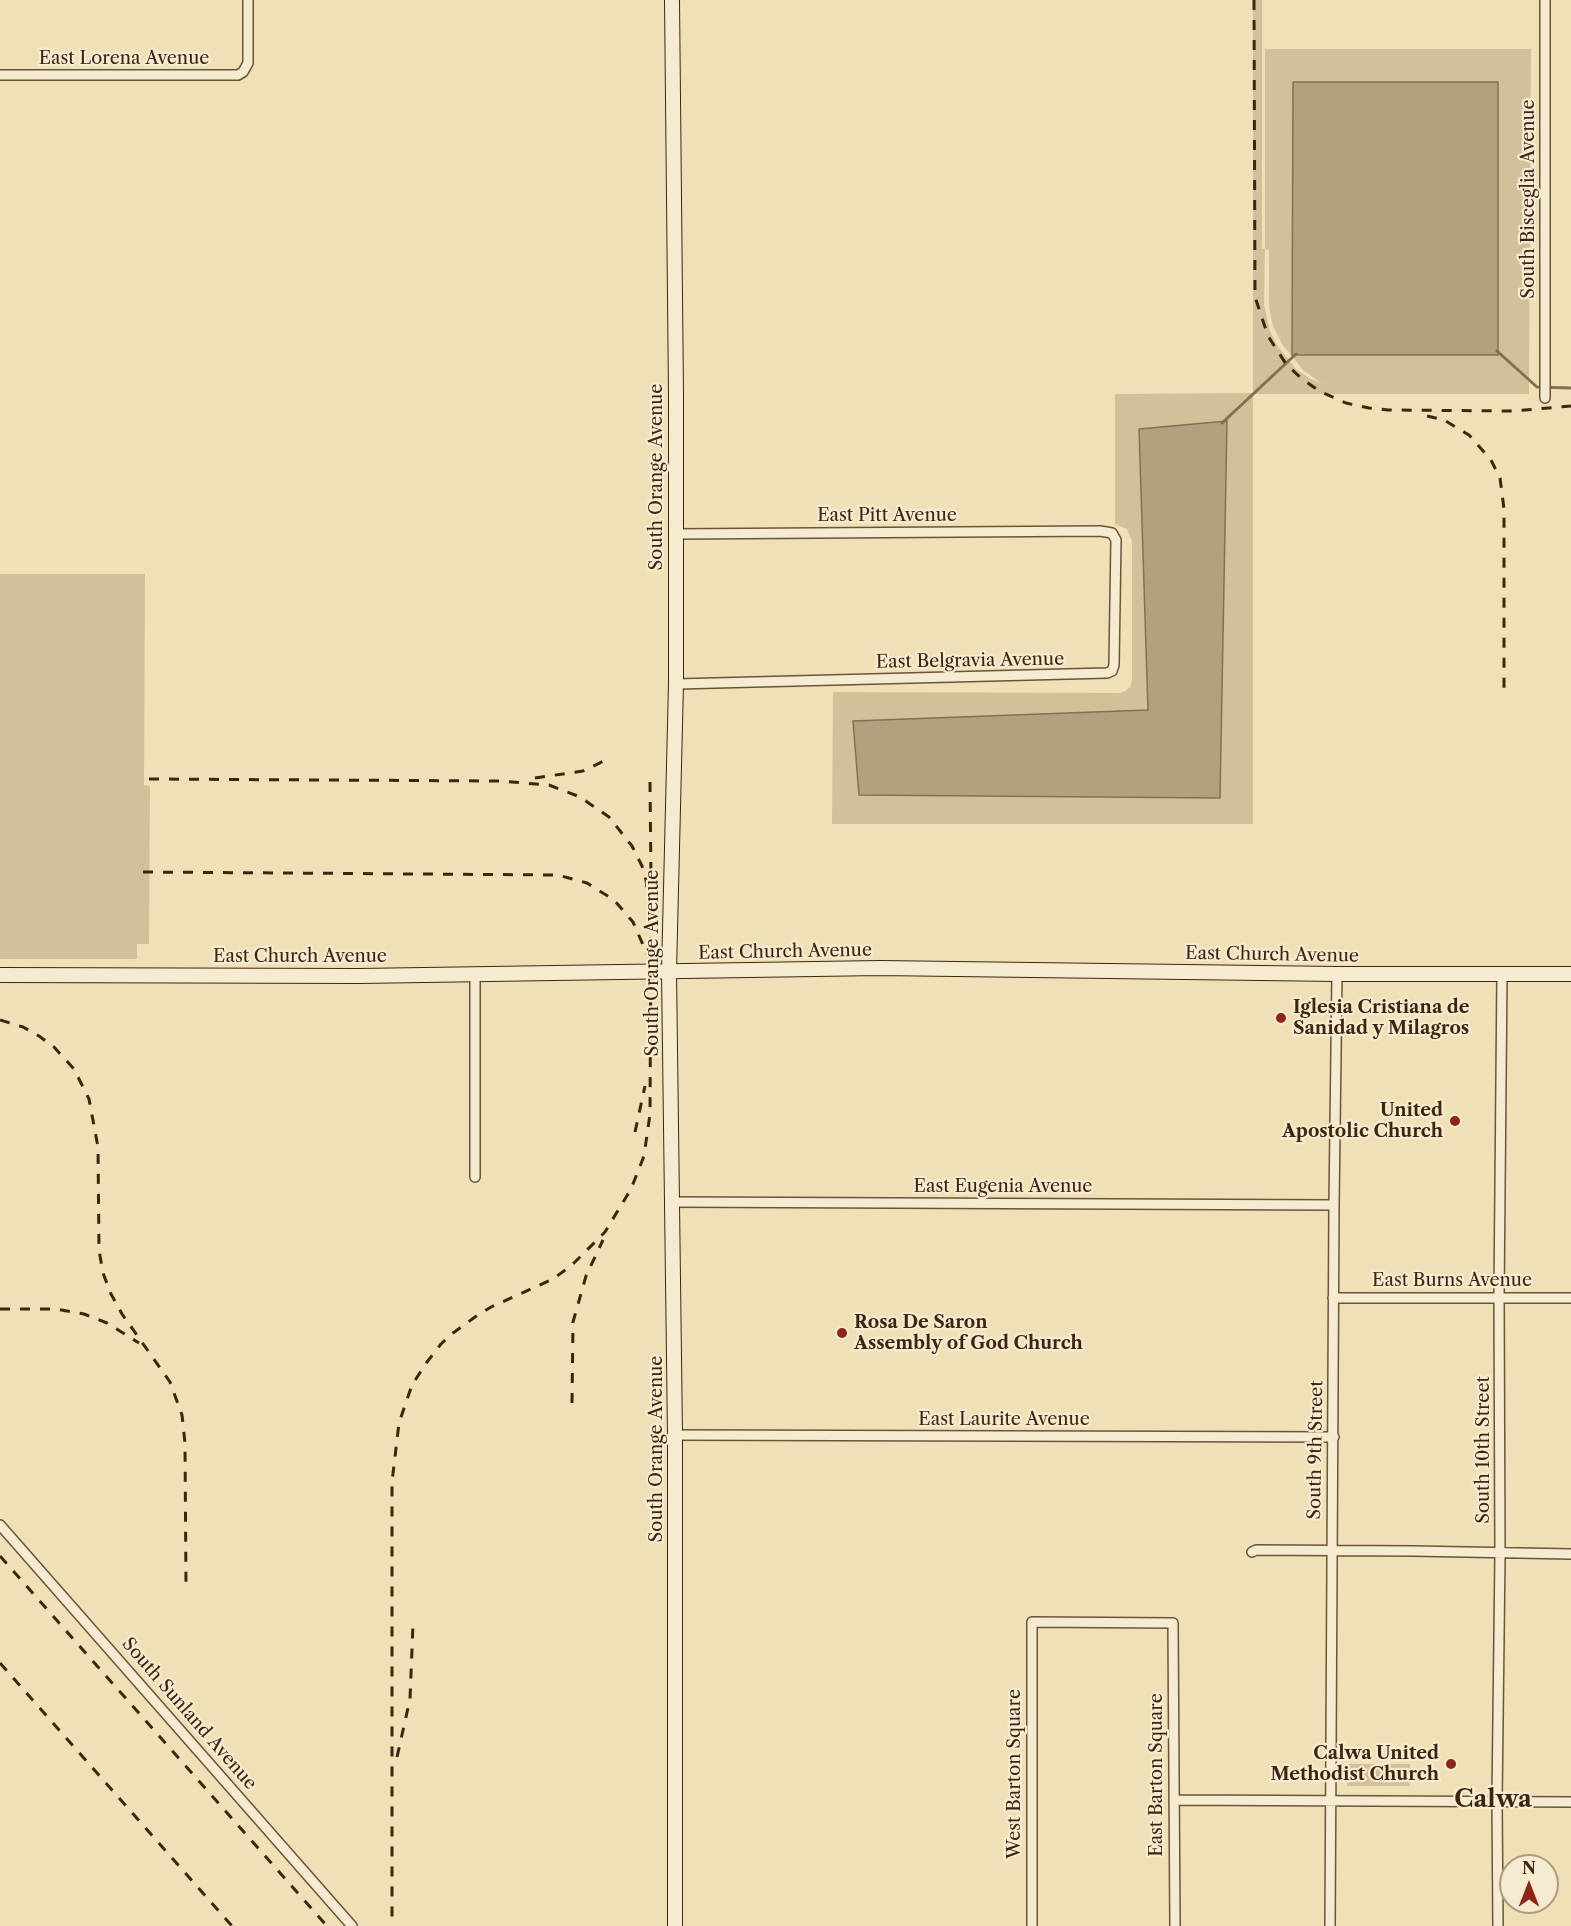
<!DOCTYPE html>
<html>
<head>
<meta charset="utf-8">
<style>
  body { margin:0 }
  #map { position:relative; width:1571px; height:1926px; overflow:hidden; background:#f0e0b6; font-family:"Libre Caslon Text",serif }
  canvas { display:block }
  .north { position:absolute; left:1499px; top:1854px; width:60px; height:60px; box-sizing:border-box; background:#f5ebd0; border:2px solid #ad9b84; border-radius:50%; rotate:0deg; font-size:16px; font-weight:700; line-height:24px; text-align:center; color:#402412 }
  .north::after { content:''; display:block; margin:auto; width:21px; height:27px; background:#8f2418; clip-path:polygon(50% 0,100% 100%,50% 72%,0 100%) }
</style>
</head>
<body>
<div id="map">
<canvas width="1571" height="1926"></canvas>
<div class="north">N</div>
</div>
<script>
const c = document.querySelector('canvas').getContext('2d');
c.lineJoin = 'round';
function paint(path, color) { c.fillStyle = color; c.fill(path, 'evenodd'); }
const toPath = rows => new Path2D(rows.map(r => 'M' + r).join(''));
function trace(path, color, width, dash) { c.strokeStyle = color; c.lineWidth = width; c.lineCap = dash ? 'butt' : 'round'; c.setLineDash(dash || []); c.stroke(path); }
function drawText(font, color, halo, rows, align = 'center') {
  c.font = font + ' "Libre Caslon Text",serif'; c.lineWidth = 4.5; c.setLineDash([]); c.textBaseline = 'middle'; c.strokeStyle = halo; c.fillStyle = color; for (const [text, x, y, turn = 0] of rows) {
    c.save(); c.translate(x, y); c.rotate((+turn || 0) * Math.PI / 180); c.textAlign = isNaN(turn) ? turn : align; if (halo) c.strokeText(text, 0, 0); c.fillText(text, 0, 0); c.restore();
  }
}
paint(toPath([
  [1253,0,1262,0,1262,249,1265,249,1265,49,1531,49,1529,394,1253,394,1253,824,832,824,833,692,1119,693,1125,691,1130,687,1132,680,1132,541,1127,529,1115,524,1115,394,1253,393],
  [1265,249,1269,250,1269,307,1273,326,1282,344,1303,370,1321,383,1339,391,1309,378,1296,369,1277,345,1270,331,1264,305],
  [0,574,145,574,144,785,150,786,149,944,137,944,137,959,0,959],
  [1347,1764,1410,1764,1410,1786,1347,1786]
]), '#d2c09a');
const water = toPath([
  [1293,82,1498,82,1498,355,1292,355,1293,82],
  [1227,421,1220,798,859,795,853,721,1148,710,1139,429,1227,421]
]);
paint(water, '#b4a07e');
trace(water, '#866e53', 1.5);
trace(toPath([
  [1497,351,1537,387,1571,388],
  [1222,423,1296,354]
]), '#866e53', 3);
const street = toPath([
  [1545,0,1545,398],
  [0,75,238,75,243,72,248,63,248,0],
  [675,534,1100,531,1112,533,1116,540,1114,665,1112,671,1107,673,676,684],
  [475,973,475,1177],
  [673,1202,1334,1205],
  [1333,1298,1571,1298],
  [675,1435,1334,1437],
  [0,1525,352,1926],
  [1252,1552,1256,1550,1413,1551,1571,1554],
  [1174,1800,1571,1802],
  [1032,1926,1032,1622,1173,1623,1175,1926],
  [1330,1926,1334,1205,1337,974],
  [1498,1926,1497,1801,1500,1554,1499,1296,1502,973]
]);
const secondary = toPath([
  [672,0,676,395,676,684,669,971,675,1435,675,1926],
  [0,975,359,976,880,968,1337,974,1571,974]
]);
trace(street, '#6c533b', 12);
trace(secondary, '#402412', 16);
trace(street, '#f5ebd0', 9);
trace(secondary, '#f5ebd0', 14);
trace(toPath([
  [1254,0,1255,297,1268,336,1286,364,1302,379,1321,392,1346,403,1369,408,1388,410,1514,411,1571,406],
  [1427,416,1444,420,1469,435,1491,460,1500,478,1504,509,1504,696],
  [535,778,583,771,608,759],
  [149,779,499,781,549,785,580,797,609,817,632,846,642,866,646,880,651,921,650,1114,644,1156,631,1189,605,1232,572,1265,553,1279,491,1307,475,1317,453,1333,441,1344,427,1362,412,1385,399,1423,392,1482,392,1926],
  [650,782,651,880],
  [143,872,558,875,587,883,614,900,633,922,647,954],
  [0,1020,23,1027,39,1036,54,1047,74,1069,89,1099,98,1147,99,1250,103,1273,111,1294,122,1314,170,1382,182,1415,185,1443,186,1587],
  [635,1132,645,1086],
  [0,1309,55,1309,84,1314,107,1323,139,1343],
  [572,1403,573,1322,586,1276,603,1240],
  [0,1556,327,1926],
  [0,1663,232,1926],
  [397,1757,410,1699,413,1624]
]), '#402412', 3, [10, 10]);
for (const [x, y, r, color] of [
  [1281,1018,6,"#8f2418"],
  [1455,1121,6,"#8f2418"],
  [842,1333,6,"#8f2418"],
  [1451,1764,6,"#8f2418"]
]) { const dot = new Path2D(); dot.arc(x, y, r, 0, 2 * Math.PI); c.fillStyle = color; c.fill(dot); trace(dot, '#f5ebd0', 2); }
drawText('18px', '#402412', '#f5ebd0', [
  ["East Lorena Avenue",124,59],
  ["South Bisceglia Avenue",1529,199,-90],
  ["South Orange Avenue",657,477,-90],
  ["East Pitt Avenue",887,516],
  ["East Belgravia Avenue",970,661,-1],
  ["East Church Avenue",785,952,-1],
  ["East Church Avenue",1272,955,1],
  ["East Church Avenue",300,957],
  ["South Orange Avenue",653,963,-90],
  ["East Eugenia Avenue",1003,1187],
  ["East Burns Avenue",1452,1281],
  ["East Laurite Avenue",1004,1420],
  ["South Orange Avenue",657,1449,-90],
  ["South 9th Street",1316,1450,-89],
  ["South 10th Street",1484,1450,-90],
  ["South Sunland Avenue",189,1714,49],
  ["West Barton Square",1015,1774,-90],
  ["East Barton Square",1157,1775,-90]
]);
drawText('bold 18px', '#402412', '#f5ebd0', [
  ["Iglesia Cristiana de",1293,1008],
  ["Sanidad y Milagros",1293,1029],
  ["United",1443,1111,"right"],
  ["Apostolic Church",1443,1132,"right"],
  ["Rosa De Saron",854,1323],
  ["Assembly of God Church",854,1344],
  ["Calwa United",1439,1754,"right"],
  ["Methodist Church",1439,1775,"right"]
], 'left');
drawText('bold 24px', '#402412', '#f5ebd0', [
  ["Calwa",1493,1800]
]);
</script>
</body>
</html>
